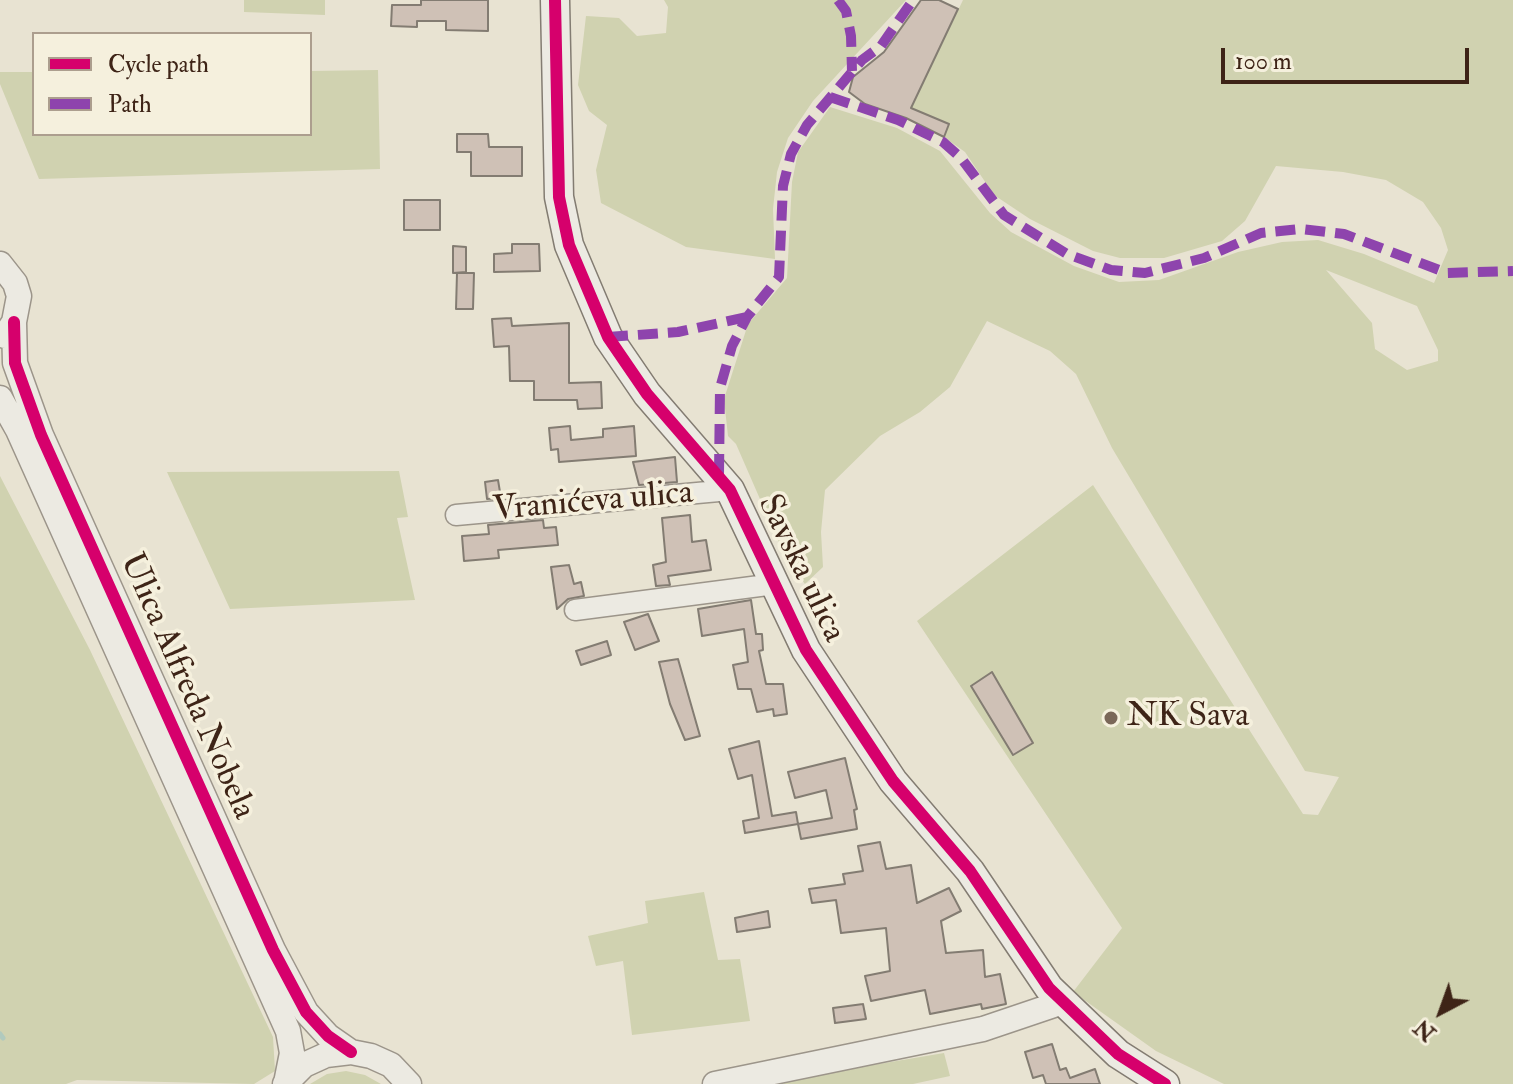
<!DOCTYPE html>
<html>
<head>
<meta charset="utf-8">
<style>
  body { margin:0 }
  #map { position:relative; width:1513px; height:1084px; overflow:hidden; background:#e8e3d2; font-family:"IM FELL Double Pica",serif }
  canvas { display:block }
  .legend { position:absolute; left:32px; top:32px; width:280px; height:104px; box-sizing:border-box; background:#f5f0dd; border:2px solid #ac9e8e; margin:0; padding:10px 14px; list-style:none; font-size:24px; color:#3e2417 }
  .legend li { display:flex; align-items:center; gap:16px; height:40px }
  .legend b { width:40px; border:2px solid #ac9e8e }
  .north { position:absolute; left:1401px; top:972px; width:80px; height:80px; -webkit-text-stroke:6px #f5f0dd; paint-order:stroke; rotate:221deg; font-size:22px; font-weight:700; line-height:32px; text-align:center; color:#3e2417 }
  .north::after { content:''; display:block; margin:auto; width:28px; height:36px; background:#3e2417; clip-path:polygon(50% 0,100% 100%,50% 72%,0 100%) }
  .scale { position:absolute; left:1221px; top:48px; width:248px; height:36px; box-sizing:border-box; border:4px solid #3e2417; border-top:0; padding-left:10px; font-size:24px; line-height:28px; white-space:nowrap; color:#3e2417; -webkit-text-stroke:6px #f5f0dd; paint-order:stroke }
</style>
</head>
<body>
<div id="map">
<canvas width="1513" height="1084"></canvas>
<ul class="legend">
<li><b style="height:10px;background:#d6006c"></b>Cycle path</li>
<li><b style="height:10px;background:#8e44ad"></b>Path</li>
</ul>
<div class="north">N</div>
<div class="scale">100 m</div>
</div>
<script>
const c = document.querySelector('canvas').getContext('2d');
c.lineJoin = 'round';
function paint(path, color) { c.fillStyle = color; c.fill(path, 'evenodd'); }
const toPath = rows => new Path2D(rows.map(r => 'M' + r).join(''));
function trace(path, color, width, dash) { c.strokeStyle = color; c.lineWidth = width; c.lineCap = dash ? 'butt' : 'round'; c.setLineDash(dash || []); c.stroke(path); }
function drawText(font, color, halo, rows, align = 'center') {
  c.font = font + ' "IM FELL Double Pica",serif'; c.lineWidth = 7; c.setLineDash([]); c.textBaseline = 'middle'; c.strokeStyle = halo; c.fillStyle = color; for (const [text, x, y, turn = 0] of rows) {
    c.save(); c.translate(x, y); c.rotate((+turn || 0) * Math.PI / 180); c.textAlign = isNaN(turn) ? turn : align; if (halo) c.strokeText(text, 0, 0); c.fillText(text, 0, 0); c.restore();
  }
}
paint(toPath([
  [244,0,325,0,325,15,244,12],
  [664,0,906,0,813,101,788,138,777,172,773,209,775,259,686,247,601,203,596,170,607,125,589,111,578,85,586,16,619,18,637,36,666,33,668,7],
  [963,0,1513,0,1513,1084,1224,1084,1156,1051,1073,992,1122,928,917,621,1093,485,1303,814,1318,815,1339,777,1305,771,1112,448,1076,374,1050,351,987,321,950,387,920,412,880,436,825,490,821,532,823,567,805,584,787,561,736,444,728,436,724,399,748,324,787,278,792,182,798,152,830,107,897,128,940,151,990,213,1011,232,1074,266,1119,282,1159,280,1238,252,1282,242,1318,240,1364,254,1434,283,1448,250,1441,228,1423,202,1386,180,1343,172,1276,166,1245,221,1222,241,1164,258,1120,258,1093,251,1030,219,994,195,965,152,944,137,949,124,911,108],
  [1326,270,1417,306,1438,350,1438,361,1407,370,1375,349,1372,323],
  [378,70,380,169,39,179,0,84,0,72,34,72,34,134,310,134,310,71],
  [399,471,408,517,397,518,415,600,230,609,167,472],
  [0,476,90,650,273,1037,275,1071,254,1084,77,1080,66,1084,0,1084],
  [704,892,718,960,740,959,750,1021,632,1035,623,961,596,966,588,936,648,923,645,901],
  [944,1053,950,1076,913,1084,760,1084],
  [346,1071,365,1075,381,1084,310,1084,327,1074]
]), '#d0d2b0');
trace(toPath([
  [0,1034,3,1038]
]), '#b1cabe', 5);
const building = toPath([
  [421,0,488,0,488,31,446,30,446,21,417,21,417,27,391,26,392,5,421,5,421,0],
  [921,0,939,0,958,9,911,108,949,124,944,137,906,118,865,104,849,92,853,77,884,52,921,0],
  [457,134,488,134,489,147,522,147,522,176,471,176,471,152,457,152,457,134],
  [404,200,440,200,440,230,404,230,404,200],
  [512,244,539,244,540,271,494,272,494,254,512,253,512,244],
  [453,246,466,247,466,272,453,273,453,246],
  [457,273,474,273,473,309,456,309,457,273],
  [511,318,512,326,569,323,569,383,601,382,602,408,578,409,577,400,534,400,534,381,510,381,509,346,494,347,492,319,511,318],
  [570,426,571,440,603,437,603,429,634,426,636,456,559,462,558,449,551,450,549,428,570,426],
  [675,457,677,482,639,485,633,462,675,457],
  [498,480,501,498,487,499,485,482,498,480],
  [690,515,692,542,706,540,711,570,668,576,670,585,656,586,653,565,666,562,662,518,690,515],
  [543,520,544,528,556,527,558,545,498,550,499,558,464,561,462,536,489,534,488,525,543,520],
  [569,565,574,584,581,582,584,596,568,599,557,609,551,567,569,565],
  [751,600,756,634,762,634,763,650,759,651,766,684,783,684,787,714,774,716,773,709,757,712,751,689,738,689,733,665,748,662,744,629,702,636,698,609,751,600],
  [648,614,659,641,635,650,624,622,648,614],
  [607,641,611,655,581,665,576,651,607,641],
  [678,659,700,736,685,740,670,704,659,662,678,659],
  [992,672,1033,743,1013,755,971,686,992,672],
  [759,741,772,816,796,812,798,824,745,833,743,821,759,818,752,775,738,779,729,749,759,741],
  [845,758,857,809,854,810,857,829,801,839,798,824,832,818,826,790,795,798,788,772,845,758],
  [880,842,886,869,911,865,917,903,949,888,961,911,941,921,946,953,983,950,985,977,1000,974,1006,1004,982,1009,981,1004,930,1014,925,990,871,1001,865,976,890,971,886,928,841,933,836,900,812,903,809,889,845,884,843,874,863,871,858,846,880,842],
  [768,911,770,927,737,932,735,918,768,911],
  [863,1004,866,1019,835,1023,833,1008,863,1004],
  [1052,1044,1060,1070,1066,1068,1070,1078,1095,1069,1100,1084,1046,1084,1043,1075,1033,1078,1025,1052,1052,1044]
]);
paint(building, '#cfc1b6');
trace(building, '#837c72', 2);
const minor = toPath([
  [456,515,730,490],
  [575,610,775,584]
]);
const tertiary = toPath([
  [0,264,15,283,19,296,14,322,5,336],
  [14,322,15,363,41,435,273,950,306,1012,328,1036,351,1052],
  [0,398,18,430,288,1031,292,1053,286,1083],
  [285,1084,304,1065,326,1055,351,1052,371,1056,391,1065,409,1084],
  [715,1084,983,1029,1063,1002]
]);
const secondary = toPath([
  [555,0,559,197,569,245,608,337,647,394,730,490,806,650,893,781,970,871,1049,988,1118,1054,1165,1084]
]);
trace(minor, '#9c958a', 23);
trace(tertiary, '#9c958a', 27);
trace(secondary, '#837c72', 31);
trace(minor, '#eceae2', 20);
trace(tertiary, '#eceae2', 24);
trace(secondary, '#eceae2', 28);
trace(toPath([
  [838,0,846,11,851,36,852,71],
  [830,97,898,120,943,142,961,158,1004,215,1067,254,1111,270,1145,273,1204,258,1261,233,1301,229,1344,234,1447,273,1513,271],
  [608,337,678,332,747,317],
  [719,474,720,388,732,346,747,317,779,277,783,186,791,154,807,125,862,60,881,46,913,0]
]), '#8e44ad', 10, [20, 10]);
trace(toPath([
  [555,0,559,197,569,245,608,337,647,394,730,490,806,650,893,781,970,871,1049,988,1118,1054,1165,1084],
  [14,322,15,363,41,435,273,950,306,1012,328,1036,351,1052]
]), '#d6006c', 12);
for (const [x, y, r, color] of [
  [1111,718,8,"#7a6758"]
]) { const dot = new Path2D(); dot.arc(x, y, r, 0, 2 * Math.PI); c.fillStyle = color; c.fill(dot); trace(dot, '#f5f0dd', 3); }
drawText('34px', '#3e2417', '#f5f0dd', [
  ["Vranićeva ulica",593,503,-5],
  ["Savska ulica",800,569,64],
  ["Ulica Alfreda Nobela",186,687,66]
]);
drawText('34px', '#3e2417', '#f5f0dd', [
  ["NK Sava",1127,718]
], 'left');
</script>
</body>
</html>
